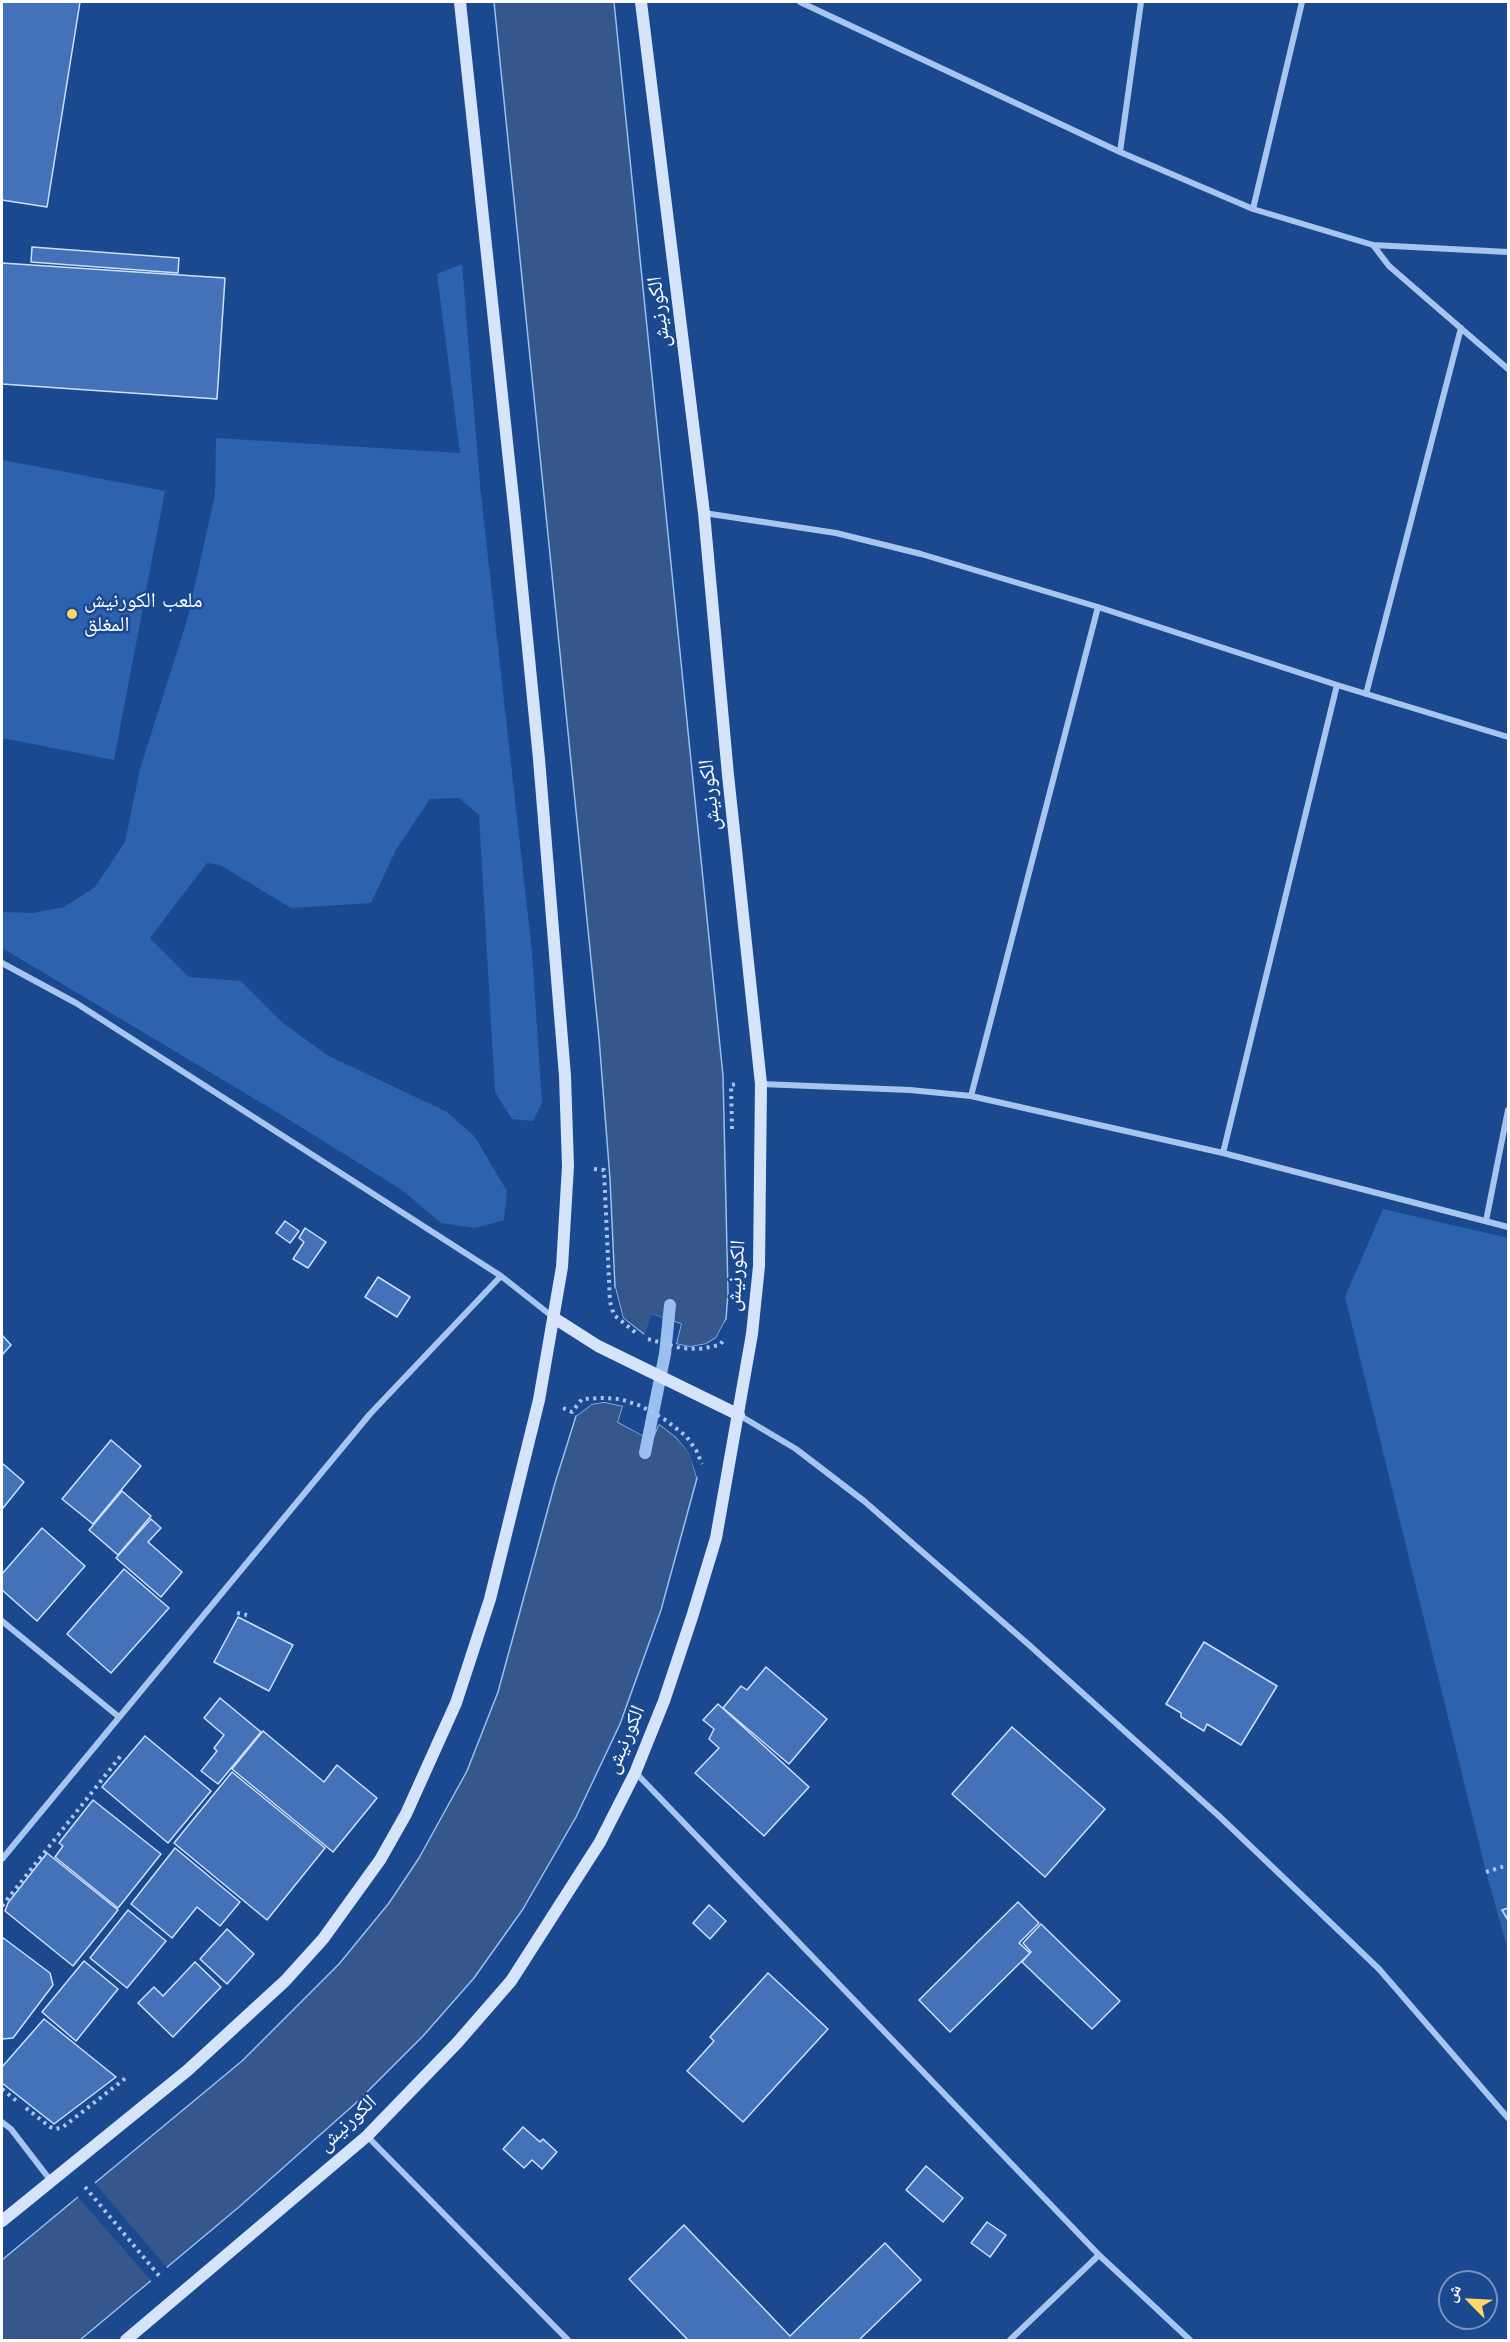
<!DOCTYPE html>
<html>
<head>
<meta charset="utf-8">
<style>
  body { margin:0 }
  #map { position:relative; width:1510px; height:2342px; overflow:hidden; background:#1a4990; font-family:Jost,"Noto Naskh Arabic",sans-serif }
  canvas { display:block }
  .frame { position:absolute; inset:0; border:3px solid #fff; pointer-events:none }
  .north { position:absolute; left:1438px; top:2270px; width:60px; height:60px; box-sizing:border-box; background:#1a4990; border:2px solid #7692bc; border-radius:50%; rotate:294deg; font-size:16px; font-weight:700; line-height:24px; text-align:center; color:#fff }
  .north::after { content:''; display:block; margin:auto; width:21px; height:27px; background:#ffd865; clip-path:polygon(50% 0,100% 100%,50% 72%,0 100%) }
</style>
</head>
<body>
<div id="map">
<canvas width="1510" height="2342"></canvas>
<div class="frame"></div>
<div class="north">ش</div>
</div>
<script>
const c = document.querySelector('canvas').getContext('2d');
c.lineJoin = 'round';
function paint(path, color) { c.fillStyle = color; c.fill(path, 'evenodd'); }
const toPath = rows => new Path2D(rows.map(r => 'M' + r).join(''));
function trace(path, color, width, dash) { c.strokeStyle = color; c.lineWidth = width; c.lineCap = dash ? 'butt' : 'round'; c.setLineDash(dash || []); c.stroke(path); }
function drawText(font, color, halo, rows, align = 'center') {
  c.font = font + ' Jost,"Noto Naskh Arabic",sans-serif'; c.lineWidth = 5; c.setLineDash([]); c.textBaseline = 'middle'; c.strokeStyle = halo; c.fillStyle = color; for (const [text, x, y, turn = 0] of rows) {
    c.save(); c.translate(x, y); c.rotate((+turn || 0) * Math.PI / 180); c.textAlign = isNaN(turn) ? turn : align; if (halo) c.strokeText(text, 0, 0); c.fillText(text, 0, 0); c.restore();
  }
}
paint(toPath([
  [462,264,480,485,532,952,542,1103,533,1121,512,1119,495,1092,479,815,459,798,430,799,396,850,371,903,291,908,220,865,207,863,150,938,189,977,241,981,283,1023,327,1055,447,1112,475,1137,507,1191,504,1220,475,1228,441,1223,402,1190,275,1111,2,948,2,912,34,913,64,907,95,887,125,842,140,769,187,620,215,495,216,438,460,453,437,274],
  [3,460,165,491,114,760,2,738],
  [1383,1209,1508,1238,1508,1950,1486,1872,1345,1297]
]), '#2d62ae');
const water = toPath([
  [494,2,614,2,723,1076,728,1293,726,1319,716,1338,706,1344,690,1347,676,1344,681,1324,653,1315,645,1335,623,1318,615,1287,610,1179,599,1038,494,2],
  [604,1402,623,1406,618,1422,652,1440,659,1424,676,1437,690,1453,697,1478,661,1610,620,1724,576,1817,523,1909,474,1978,423,2036,357,2102,239,2207,80,2340,2,2340,2,2260,242,2061,339,1964,389,1903,419,1858,467,1771,498,1692,555,1483,576,1416,592,1404,604,1402]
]);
paint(water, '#35578b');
trace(water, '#9bbff1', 1.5);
paint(toPath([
  [615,1287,623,1318,644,1335,652,1314,681,1324,676,1344,690,1347,706,1344,716,1338,726,1319,723,1329,718,1340,708,1346,689,1350,673,1345,677,1326,654,1318,647,1336,643,1338,620,1319,613,1292],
  [604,1399,625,1404,626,1407,621,1421,650,1436,659,1421,678,1435,692,1452,698,1471,697,1478,689,1453,676,1437,659,1424,651,1440,618,1422,623,1406,604,1402,592,1404,576,1416,578,1411,591,1402],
  [94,2182,169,2270,153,2283,77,2196]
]), '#1a4990');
trace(toPath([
  [645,1453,665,1354,670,1305]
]), '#9bbff1', 12);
const building = toPath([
  [2,2,80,2,47,207,2,200,2,2],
  [32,247,179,258,178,273,31,262,32,247],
  [2,263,225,278,217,399,2,384,2,263],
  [285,1221,299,1231,290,1243,276,1233,285,1221],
  [305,1228,326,1242,308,1268,293,1259,304,1242,299,1238,305,1228],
  [378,1277,410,1297,397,1317,365,1297,378,1277],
  [2,1335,11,1345,2,1355,2,1335],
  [111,1440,141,1466,93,1524,62,1499,111,1440],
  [2,1463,24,1482,3,1508,2,1507,2,1463],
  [122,1491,151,1516,118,1555,89,1530,122,1491],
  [151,1519,161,1528,148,1542,182,1572,161,1597,116,1558,151,1519],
  [42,1528,85,1566,37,1621,2,1590,2,1574,42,1528],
  [124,1569,169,1608,111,1673,67,1634,124,1569],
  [238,1617,293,1645,269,1691,214,1662,238,1617],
  [1204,1642,1277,1686,1241,1745,1207,1724,1204,1731,1181,1717,1181,1713,1166,1704,1204,1642],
  [766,1667,827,1719,789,1764,723,1708,741,1686,747,1690,766,1667],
  [220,1698,261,1732,218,1784,201,1771,217,1751,214,1748,224,1735,204,1718,220,1698],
  [718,1704,809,1787,764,1836,695,1773,719,1748,709,1739,714,1729,703,1720,718,1704],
  [1012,1727,1105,1809,1045,1877,952,1794,1012,1727],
  [263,1731,324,1782,337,1765,377,1798,333,1852,232,1769,263,1731],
  [145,1736,211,1791,168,1843,102,1787,145,1736],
  [232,1772,325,1848,267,1920,174,1843,232,1772],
  [93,1800,161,1854,118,1908,55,1857,63,1846,59,1843,93,1800],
  [175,1848,240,1902,220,1926,197,1907,172,1938,131,1904,175,1848],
  [47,1853,118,1910,73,1966,5,1911,8,1903,47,1853],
  [1018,1902,1039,1923,1019,1943,1030,1953,950,2032,919,2000,1018,1902],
  [709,1905,726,1921,710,1939,693,1923,709,1905],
  [1508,1908,1508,1920,1502,1910,1508,1908],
  [128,1910,166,1941,127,1988,90,1958,128,1910],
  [1041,1924,1120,2001,1092,2029,1022,1962,1031,1952,1023,1943,1041,1924],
  [227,1929,254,1954,227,1984,200,1959,227,1929],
  [2,1937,50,1973,53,1985,13,2038,2,2039,2,1937],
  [84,1961,118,1989,76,2041,42,2012,84,1961],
  [195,1962,221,1987,173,2037,138,2003,154,1987,163,1996,195,1962],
  [768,1973,828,2029,743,2122,687,2071,714,2041,710,2037,768,1973],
  [44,2019,116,2077,54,2124,2,2083,2,2067,44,2019],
  [523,2127,540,2142,543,2139,557,2152,542,2169,532,2160,524,2168,503,2149,523,2127],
  [926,2166,963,2198,943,2222,906,2190,926,2166],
  [987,2222,1006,2235,990,2257,971,2243,987,2222],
  [684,2225,790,2336,885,2243,921,2280,859,2340,688,2340,629,2279,684,2225]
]);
paint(building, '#4372b8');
trace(building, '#cee0fa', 1.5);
trace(toPath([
  [732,1129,731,1085,736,1084],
  [594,1169,604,1170,610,1302,614,1315,636,1333],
  [648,1339,680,1348,699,1349,720,1345,723,1341],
  [563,1408,572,1412,582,1399,602,1398,620,1399,641,1406,664,1419,686,1436,696,1450,702,1464],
  [237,1613,247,1615],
  [1486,1872,1508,1865],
  [2,1906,123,1753],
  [2,2089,18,2102],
  [26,2108,50,2127,56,2129,63,2127,127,2077],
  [85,2187,161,2278]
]), '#a8c5ef', 4, [3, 4.5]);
trace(toPath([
  [800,2,1120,152,1253,209,1373,245,1508,252],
  [1120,152,1141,2],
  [1253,209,1302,2],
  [1373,245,1389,266,1508,369],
  [704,513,836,533,921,554,1098,607,1337,685,1508,737],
  [1366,694,1461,328],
  [2,963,76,1003,501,1276,553,1317],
  [761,1084,910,1090,971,1096,1223,1153,1508,1227],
  [971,1096,1098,607],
  [1223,1153,1337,685],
  [1486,1221,1508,1110],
  [739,1415,796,1449,864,1501,1028,1644,1219,1816,1379,1969,1508,2118],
  [2,1621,119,1717],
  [636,1773,1099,2255,1190,2340],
  [2,1859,370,1414,501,1276],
  [2,2122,11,2129,51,2181],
  [367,2136,568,2340],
  [1010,2340,1099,2255]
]), '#a8c5ef', 6);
trace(toPath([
  [554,1318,598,1346,739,1415],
  [2,2221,188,2070,285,1981,323,1939,380,1860,406,1814,456,1703,490,1599,539,1400,562,1267,568,1166,565,1076,539,759,515,517,460,2],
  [126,2340,367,2136,457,2043,511,1981,600,1842,635,1773,664,1701,692,1617,716,1538,752,1334,759,1266,761,1084,728,775,704,513,641,2]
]), '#d5e4fa', 12);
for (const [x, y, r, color] of [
  [72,614,6,"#ffd865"]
]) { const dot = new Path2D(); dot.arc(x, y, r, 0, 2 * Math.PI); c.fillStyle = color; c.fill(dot); trace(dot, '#1a4990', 2); }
drawText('21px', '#fff', '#1a4990', [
  ["الكورنيش",660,312,-97],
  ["الكورنيش",711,795,-96],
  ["الكورنيش",737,1276,-86],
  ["الكورنيش",626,1740,-67],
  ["الكورنيش",348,2124,-43]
]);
drawText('21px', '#fff', '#1a4990', [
  ["ملعب الكورنيش",84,602],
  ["المغلق",84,626]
], 'left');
</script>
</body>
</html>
